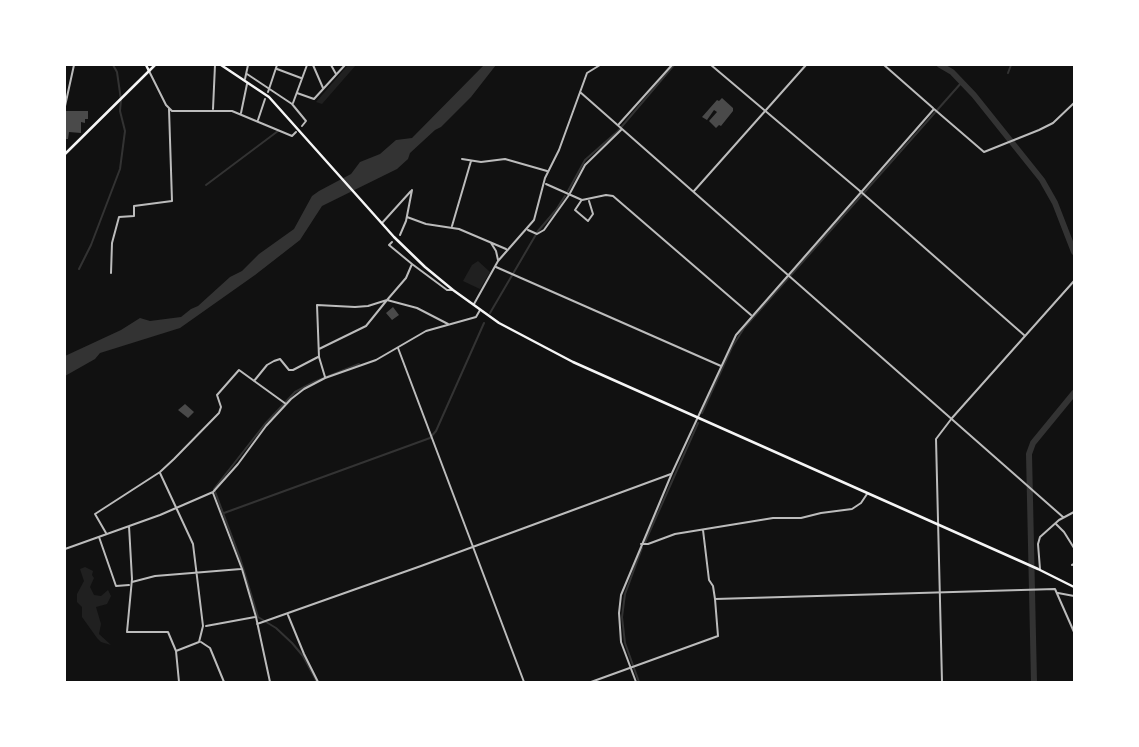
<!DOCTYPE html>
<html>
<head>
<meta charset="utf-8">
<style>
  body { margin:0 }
  #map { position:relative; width:1139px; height:747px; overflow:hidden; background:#111; font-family:Cabin,sans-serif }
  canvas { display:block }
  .frame { position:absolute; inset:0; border:66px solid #fff; pointer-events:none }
</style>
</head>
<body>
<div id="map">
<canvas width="1139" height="747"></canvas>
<div class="frame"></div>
</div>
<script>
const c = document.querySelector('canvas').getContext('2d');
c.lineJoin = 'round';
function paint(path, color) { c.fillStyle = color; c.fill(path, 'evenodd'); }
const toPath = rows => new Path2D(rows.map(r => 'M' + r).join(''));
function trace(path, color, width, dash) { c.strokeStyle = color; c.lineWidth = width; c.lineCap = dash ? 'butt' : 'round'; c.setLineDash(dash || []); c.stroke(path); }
paint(toPath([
  [348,65,356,65,322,104,316,102],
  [478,261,490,272,480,289,463,281,472,265],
  [85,567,93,571,92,575,94,578,90,587,94,595,101,596,108,590,111,596,107,604,96,607,101,624,99,634,111,645,101,642,97,638,82,617,82,607,77,602,77,594,84,581,80,569]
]), '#202020');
paint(toPath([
  [484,65,496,65,471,97,441,127,435,130,410,153,408,159,397,169,322,206,300,240,255,275,180,328,100,353,95,359,65,376,65,356,121,330,140,318,150,321,181,317,191,309,198,306,230,277,242,271,259,254,294,229,312,196,319,191,351,174,360,162,380,154,396,140,412,138]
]), '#333');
trace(toPath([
  [1008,73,1011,65],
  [206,185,278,131],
  [568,191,585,160,618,131,674,65],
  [79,269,91,245,120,169,125,131,120,111,121,100,117,72,113,65],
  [490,313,538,231,556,210,565,196],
  [702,413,732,347,744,328,962,82],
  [224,513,430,438,436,431,484,323],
  [645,542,698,423],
  [317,682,303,656,292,643,276,628,258,617,240,558,214,489,265,424,295,392,314,382,359,364],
  [639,682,625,643,622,617,625,594,642,548]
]), '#333', 2);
trace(toPath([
  [940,65,952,72,974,95,1042,180,1055,203,1074,252],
  [1034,682,1029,454,1033,443,1074,393]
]), '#333', 6);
paint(toPath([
  [722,98,733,108,733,111,721,126,719,125,716,128,709,121,717,112,714,110,707,120,702,117,717,100,719,101],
  [66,111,88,111,88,119,85,119,85,123,81,122,81,133,69,132,68,139,65,139],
  [393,307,399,315,392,320,386,313],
  [185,404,194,412,188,418,178,410]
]), '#4a4a4a');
trace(toPath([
  [313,65,323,88],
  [331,65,336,74],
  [884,65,933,108],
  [277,69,301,78],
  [149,71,166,105,172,111,232,111,292,136,296,132],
  [247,74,292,104,306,121,302,126],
  [245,79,248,65],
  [268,92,277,65],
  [580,92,1063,517],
  [297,93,314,99,345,65],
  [293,103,307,65],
  [213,109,215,65],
  [241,113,247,84],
  [258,120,265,99],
  [619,124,672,65],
  [462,159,481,162,505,159,547,171],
  [546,184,582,200,606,195,613,196,751,315],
  [694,191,806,65],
  [860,191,1024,335],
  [581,201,575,210,588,221,593,214,589,201],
  [407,217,426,224,459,229,506,249],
  [382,223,411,191],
  [452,226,471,161],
  [528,230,537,234,544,230,569,195,585,165,621,130],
  [400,235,406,221,412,190],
  [392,242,389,245,412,264,447,290,452,290],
  [491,243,496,251,498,260],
  [496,267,721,366],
  [111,273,112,243,119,217,134,216,134,206,172,201,169,109],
  [474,304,498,261,534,220,545,178,559,150,587,73,600,65],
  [398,348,524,682],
  [319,349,366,326,387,300,417,308,448,324],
  [325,377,319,357,317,305,355,307,368,306,387,300,406,278,412,264],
  [254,381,267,365,274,361,280,359,289,370,293,370,318,357],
  [160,473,193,544,203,626,199,642,176,651],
  [213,493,242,569,256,617,270,682],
  [1056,524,1064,532,1074,548],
  [129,526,132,579,127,632,168,632,176,651,179,682],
  [106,533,95,514,160,472,174,459,219,413,221,407,217,395,239,370,286,404],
  [99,537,116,586,129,585],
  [641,544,648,544,675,534,773,518,801,518,821,513,852,509,861,503,867,494],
  [65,549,160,515,213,492,238,464,266,426,291,399,304,389,325,378,376,360,426,331,476,317,480,310],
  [1072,565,1074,564],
  [1040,569,1038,544,1040,537,1059,520,1074,512],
  [132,582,155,576,241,569],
  [1058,593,1074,596],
  [715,599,1055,589,1074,632],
  [288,615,304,654,318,682],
  [257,624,421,566,671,474],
  [206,626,255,617],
  [201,642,210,648,224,682],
  [591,682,718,636,715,599,713,586,709,580,703,530]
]), '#bcbcbc', 2);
trace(toPath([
  [711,65,860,191],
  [65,106,74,65],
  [636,682,621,642,619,613,621,595,672,473,736,335,934,109,984,152,1039,130,1053,123,1074,103],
  [942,682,936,439,952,418,1074,281]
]), '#bcbcbc', 2);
trace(toPath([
  [65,154,149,71]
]), '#f5f5f5', 2.5);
trace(toPath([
  [146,65,149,71,155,65],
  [221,65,269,97,394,237,425,267,453,290,499,323,573,362,1038,569,1074,587]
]), '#f5f5f5', 2.5);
</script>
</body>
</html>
